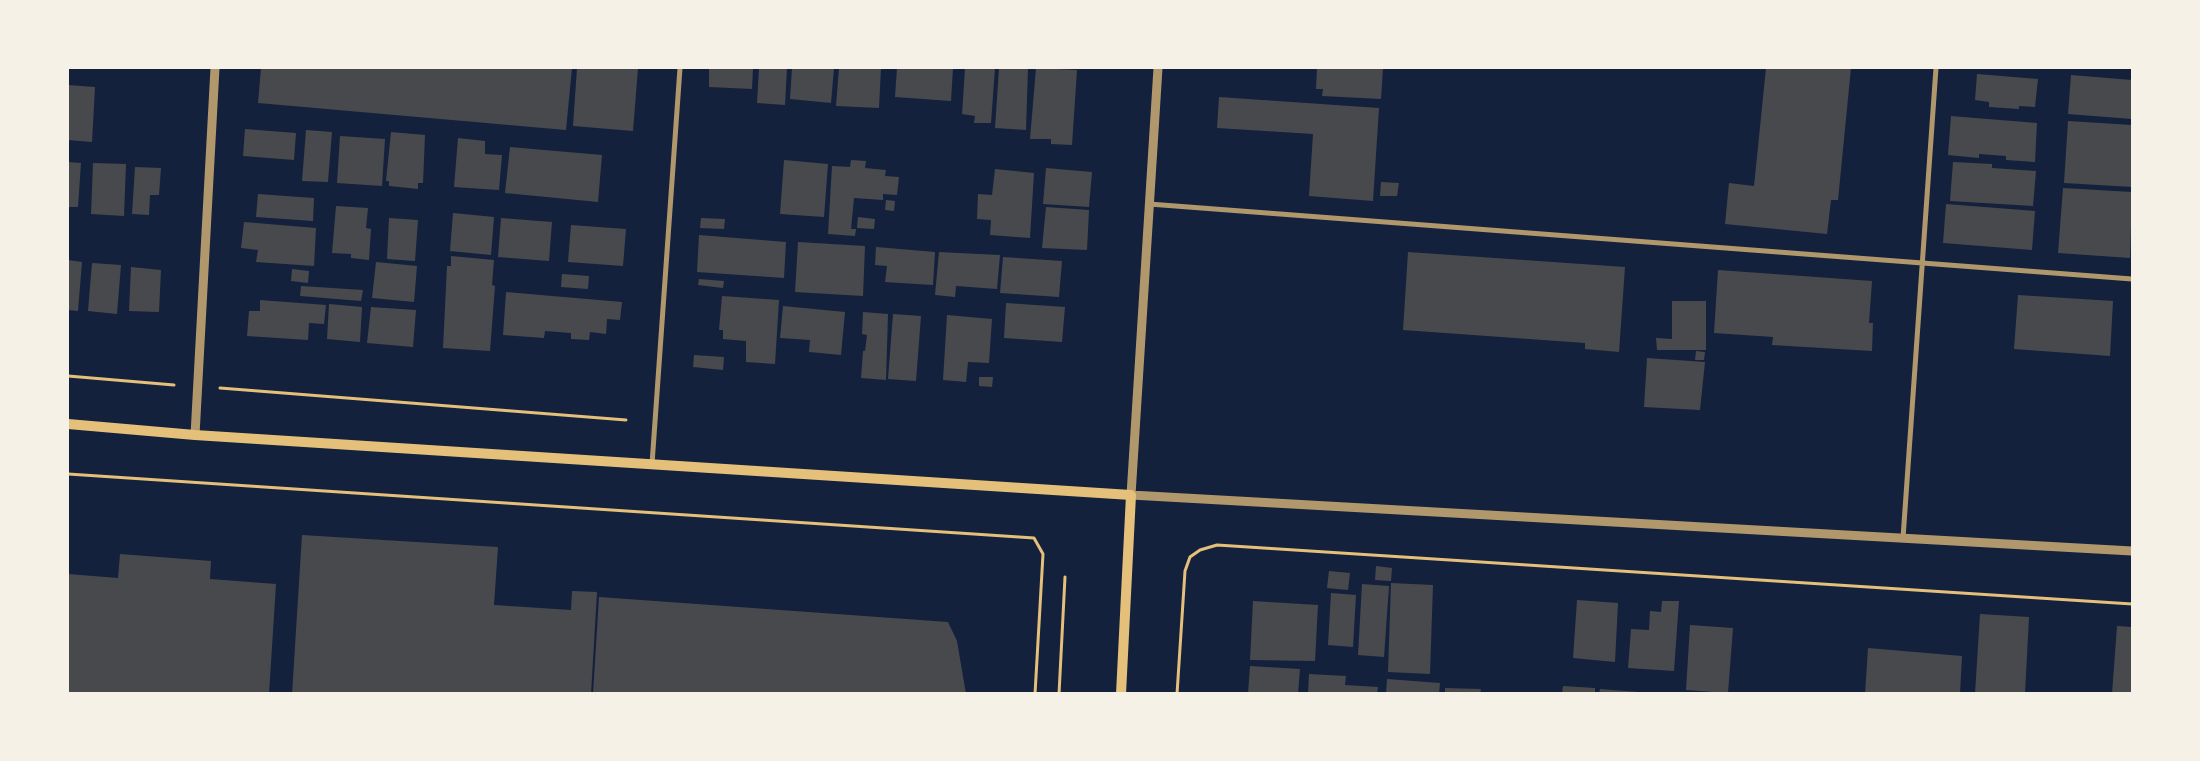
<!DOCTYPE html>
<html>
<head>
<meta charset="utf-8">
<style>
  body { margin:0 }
  #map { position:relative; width:2200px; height:761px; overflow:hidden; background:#14213d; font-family:Overpass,sans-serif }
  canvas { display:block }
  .frame { position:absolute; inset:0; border:69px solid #f6f1e7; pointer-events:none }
</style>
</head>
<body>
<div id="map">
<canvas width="2200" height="761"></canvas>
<div class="frame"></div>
</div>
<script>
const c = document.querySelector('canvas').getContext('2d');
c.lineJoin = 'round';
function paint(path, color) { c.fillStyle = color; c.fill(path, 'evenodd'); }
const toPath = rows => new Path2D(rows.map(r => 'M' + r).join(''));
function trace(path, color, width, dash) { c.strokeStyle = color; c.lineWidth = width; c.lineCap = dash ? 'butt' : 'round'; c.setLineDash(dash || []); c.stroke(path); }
paint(toPath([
  [261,68,572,68,566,130,258,103],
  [577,68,638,68,633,131,573,126],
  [709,68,753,68,752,89,709,87],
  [759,68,787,68,785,105,757,103],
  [792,68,834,68,831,103,790,99],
  [839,68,881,68,879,108,836,106],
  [897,68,953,68,951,101,895,97],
  [965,68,995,68,991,123,974,123,975,116,962,114],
  [999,68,1028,68,1026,130,995,128],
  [1036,68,1077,70,1072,145,1051,144,1051,139,1030,139],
  [1317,68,1383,68,1381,99,1322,96,1323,89,1316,89],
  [1766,68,1851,68,1838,200,1831,200,1827,234,1725,224,1729,183,1754,186],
  [1977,74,2038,79,2035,107,2019,106,2019,109,1989,107,1989,102,1975,100],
  [2071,75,2132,80,2132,119,2068,114],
  [68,85,95,87,92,142,68,140],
  [1219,97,1379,108,1373,201,1309,196,1313,134,1217,128],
  [1951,116,2037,123,2035,162,2006,160,2006,156,1979,154,1979,158,1948,155],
  [2068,121,2132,125,2132,187,2064,183],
  [245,129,296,133,294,160,243,156],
  [306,130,332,132,328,182,302,181],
  [391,132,425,135,423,183,418,183,418,189,389,186,389,181,386,181],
  [340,136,385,139,382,186,337,183],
  [458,138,485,141,485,154,502,155,499,190,454,187],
  [510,147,602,155,598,202,505,193],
  [784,160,828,164,824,217,780,214],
  [851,160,866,161,865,168,886,170,885,176,899,177,897,195,883,194,883,200,854,198,851,229,856,229,855,236,828,234,832,166,850,167],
  [68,162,81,163,78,207,68,207],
  [1953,162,1992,164,1992,168,2036,171,2033,206,1950,201],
  [93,163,126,164,124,216,91,214],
  [135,167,161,168,159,195,150,195,149,215,132,214],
  [1046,168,1092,172,1089,207,1043,204],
  [995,169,1034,173,1030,238,990,235,991,220,977,219,978,194,992,195],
  [1381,182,1399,183,1397,196,1380,196],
  [2063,188,2132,192,2130,258,2058,253],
  [258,194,314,198,313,221,256,217],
  [886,200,895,201,894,211,885,210],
  [1946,204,2035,211,2032,250,1943,243],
  [336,206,368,208,366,228,371,229,369,260,351,258,351,254,332,253],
  [1046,207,1089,210,1087,250,1042,248],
  [453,213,494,217,491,255,450,251],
  [858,217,875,219,874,229,857,228],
  [389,218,418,220,415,261,387,259],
  [501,218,552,222,549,261,498,257],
  [701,218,725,219,724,229,700,228],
  [244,222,316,228,314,266,256,262,258,250,241,248],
  [571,225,626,229,623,266,568,262],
  [699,235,786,242,784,278,697,272],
  [798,242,865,246,863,296,795,292],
  [876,247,935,252,933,285,885,282,887,266,875,265],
  [939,252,1000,255,997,289,956,286,955,297,935,295],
  [1408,252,1625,267,1619,352,1585,349,1585,343,1403,330],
  [451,256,494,260,492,285,495,286,490,351,443,348,447,266,451,266],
  [1003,257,1062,261,1059,297,1000,293],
  [68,260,82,262,78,311,68,310],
  [376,262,417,266,414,302,372,298],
  [92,263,121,265,117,314,88,311],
  [131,267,161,270,159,312,129,311],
  [292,269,309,271,308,283,291,281],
  [1718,270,1872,281,1869,323,1873,323,1872,351,1772,345,1773,337,1714,333],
  [562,274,589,276,588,289,561,287],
  [699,279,724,281,723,288,698,285],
  [301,286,363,290,361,301,300,296],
  [506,292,622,302,620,320,607,319,606,334,590,332,589,340,571,339,571,333,545,331,544,338,503,335],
  [2018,295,2113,301,2110,356,2014,349],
  [722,296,779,300,775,364,746,362,746,341,723,339,723,330,719,330],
  [260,300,326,305,324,324,309,323,308,340,247,336,249,311,260,311],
  [1672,301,1706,301,1706,350,1657,350,1656,338,1672,339],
  [1006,303,1065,307,1062,342,1004,338],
  [329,304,362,307,360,342,327,339],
  [783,306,845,312,841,355,809,352,810,340,780,338],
  [371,307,416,310,413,347,367,343],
  [863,312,888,314,886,380,861,378,863,351,865,351,867,335,862,334],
  [893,314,921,316,916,381,888,379],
  [947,315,992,319,989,363,968,362,966,382,943,380],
  [1696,351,1705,352,1704,360,1695,360],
  [694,355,724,357,723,370,693,367],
  [1647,358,1705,362,1700,410,1644,407],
  [979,377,993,377,992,387,979,386],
  [302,535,498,547,494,605,571,610,572,591,597,592,591,694,292,694],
  [120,554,211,561,210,579,276,584,269,694,68,694,68,574,118,578],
  [1376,566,1392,568,1391,581,1375,580],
  [1329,571,1350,573,1348,590,1327,588],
  [1391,583,1433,585,1430,674,1388,672],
  [1362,584,1389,586,1384,657,1358,655],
  [1331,593,1356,595,1353,647,1328,645],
  [599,597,948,622,957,641,966,694,593,694],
  [1577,600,1618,603,1615,662,1573,658],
  [1253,601,1318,605,1315,661,1250,660],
  [1662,601,1679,601,1674,671,1628,668,1631,629,1649,630,1650,611,1661,612],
  [1980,614,2029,617,2025,694,1975,694],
  [1690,625,1733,628,1728,693,1686,690],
  [2117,626,2132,627,2132,694,2112,694],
  [1868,648,1962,656,1960,694,1865,694],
  [1250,666,1300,669,1298,694,1248,694],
  [1309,674,1346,676,1345,685,1378,687,1377,694,1308,694],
  [1387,679,1440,683,1439,694,1386,694],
  [1563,686,1595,688,1595,694,1562,694],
  [1445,688,1481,689,1480,694,1445,694],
  [1600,689,1638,692,1638,694,1599,694]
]), '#48494c');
trace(toPath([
  [68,376,174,385],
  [220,388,626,420],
  [68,474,1034,538,1043,554,1035,694],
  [1059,694,1065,577],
  [1177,694,1185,571,1190,557,1200,550,1217,545,2132,604]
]), '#e5c07b', 3);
trace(toPath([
  [1149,204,2132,279],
  [652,464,680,68],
  [1903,538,1936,68]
]), '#b1986c', 5);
trace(toPath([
  [1158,68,1131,495,2132,551],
  [195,435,215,68]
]), '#b1986c', 9);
trace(toPath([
  [68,424,195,435,1131,495,1121,694]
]), '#e5c07b', 10);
</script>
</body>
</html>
